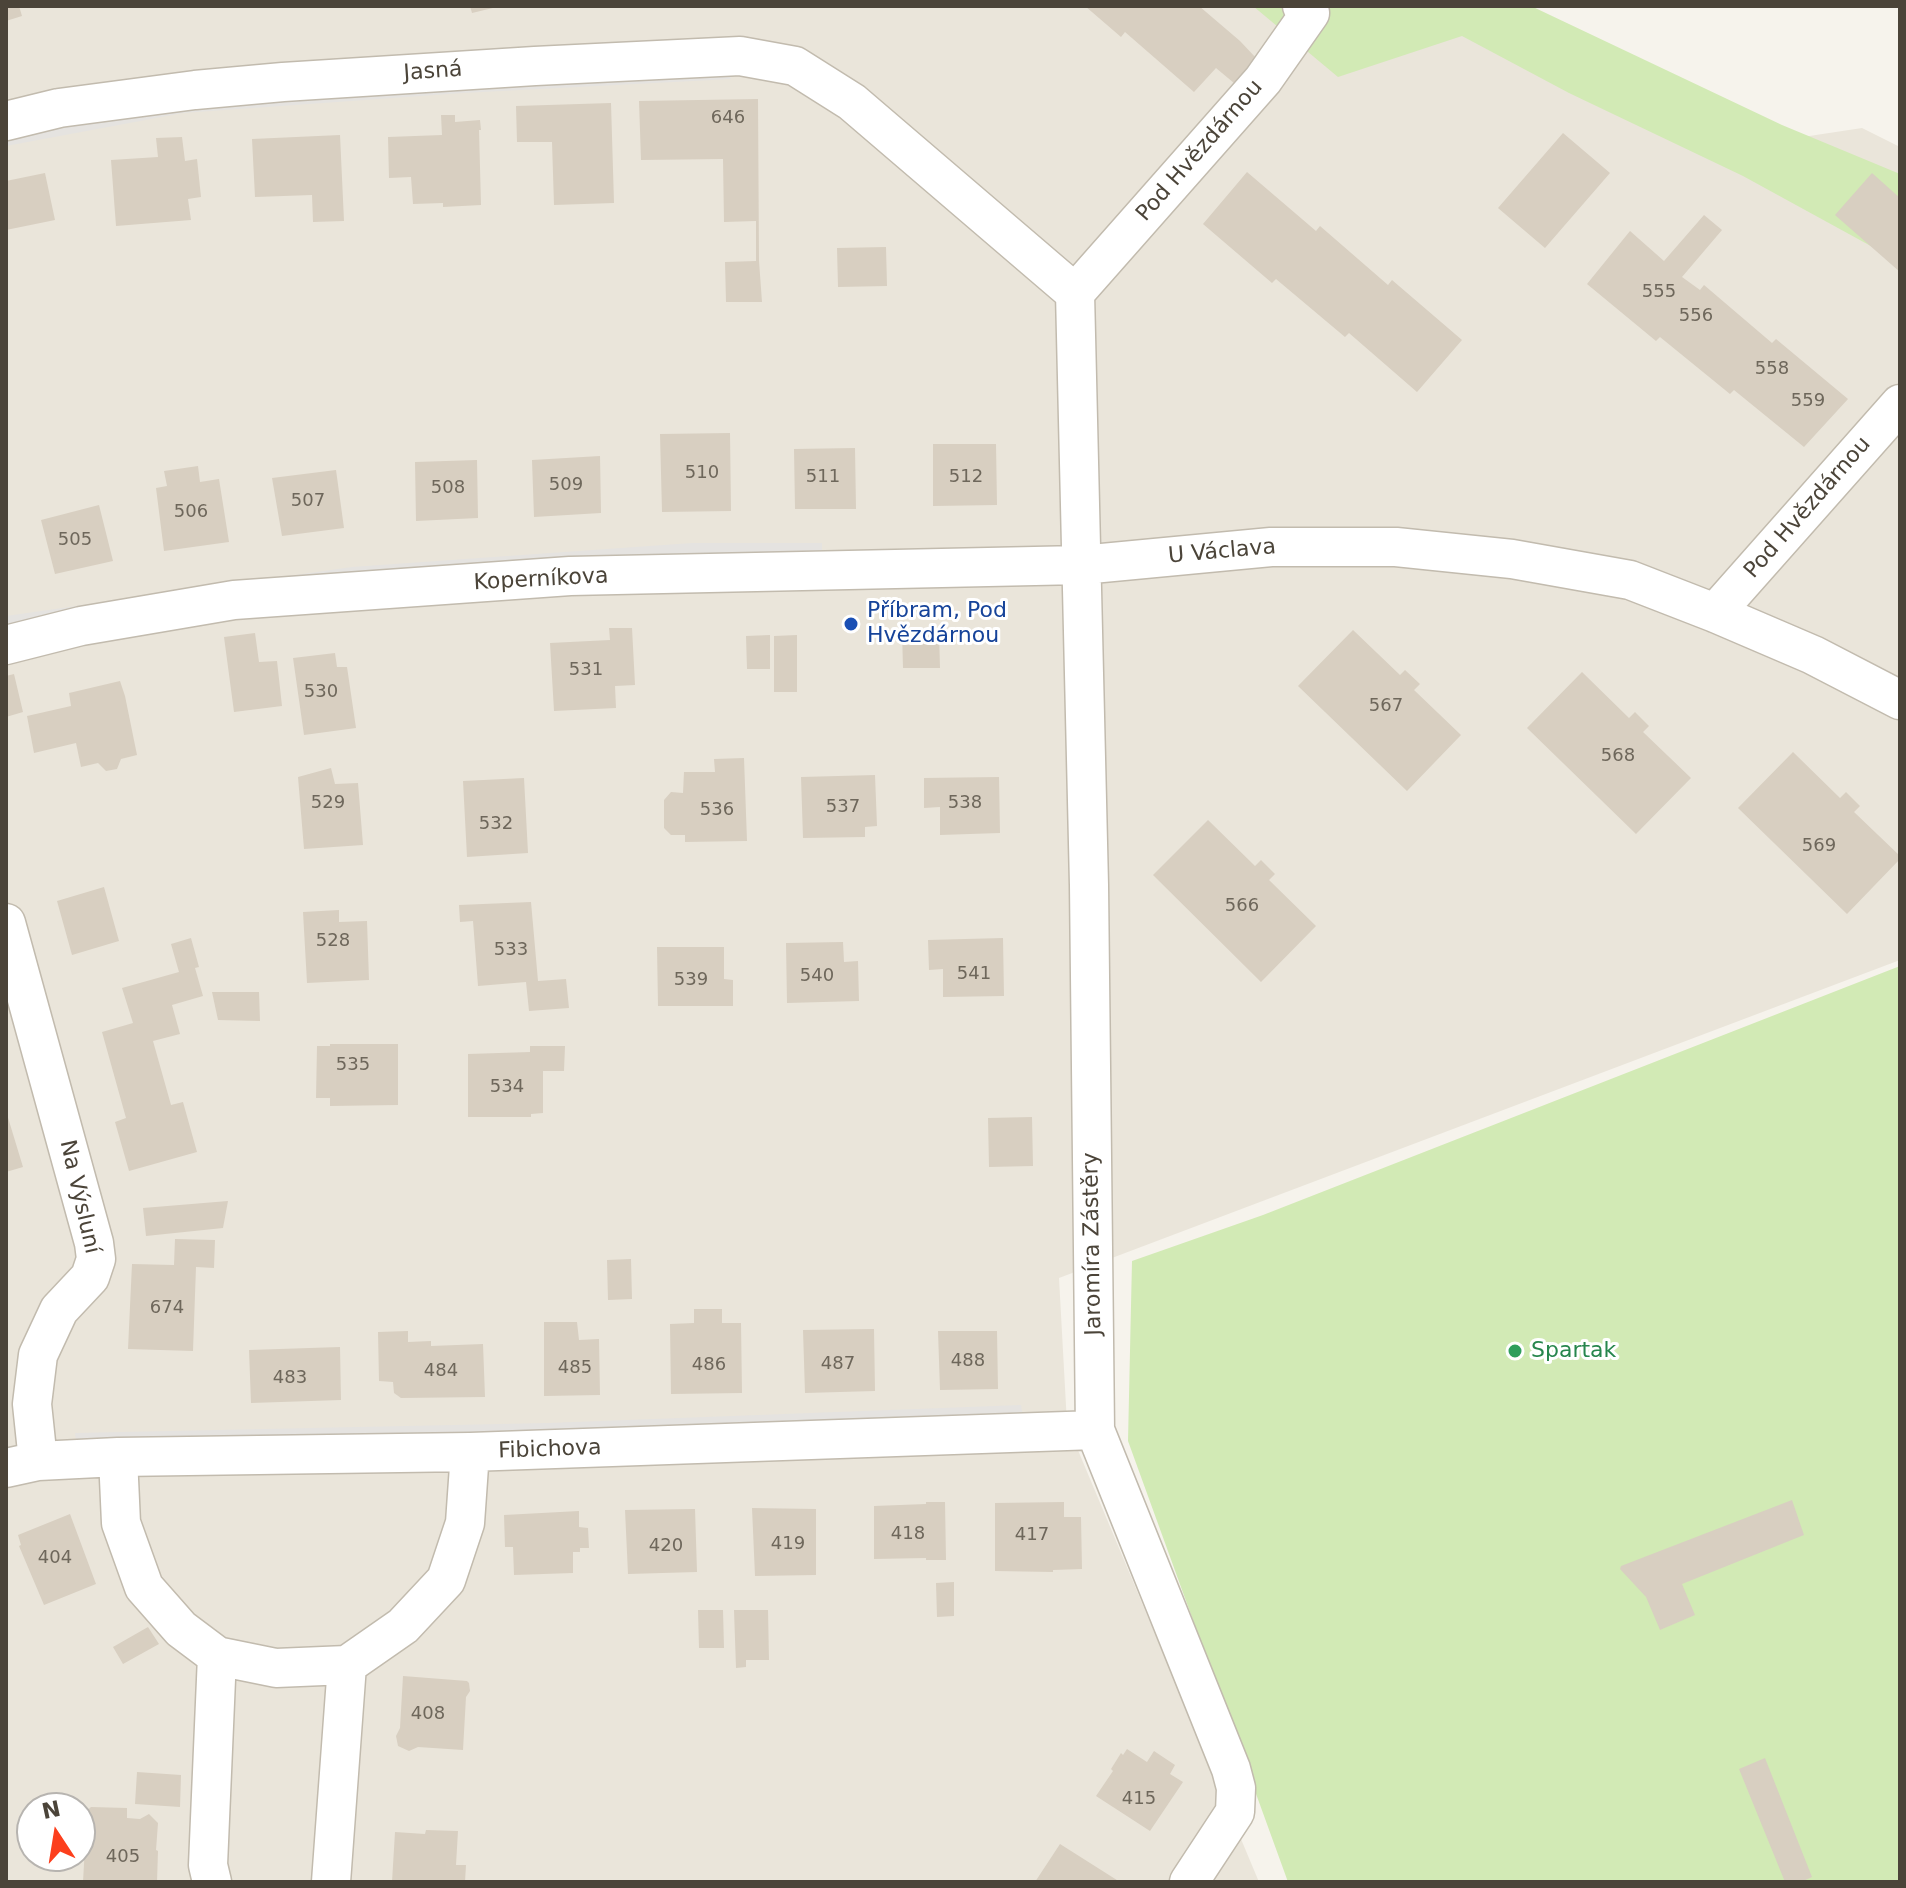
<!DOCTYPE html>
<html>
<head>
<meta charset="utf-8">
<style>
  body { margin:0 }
  #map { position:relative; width:1906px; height:1888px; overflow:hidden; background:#f6f3ec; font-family:"DejaVu Sans",sans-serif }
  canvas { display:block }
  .frame { position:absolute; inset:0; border:8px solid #4b4439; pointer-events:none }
  .north { position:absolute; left:16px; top:1792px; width:80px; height:80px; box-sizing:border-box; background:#fff; border:2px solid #b7b4b0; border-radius:50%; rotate:348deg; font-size:22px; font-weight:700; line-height:32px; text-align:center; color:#4b4439 }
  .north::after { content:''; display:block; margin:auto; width:28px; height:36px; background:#fc3f1d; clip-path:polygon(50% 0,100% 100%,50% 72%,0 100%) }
</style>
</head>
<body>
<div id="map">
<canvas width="1906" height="1888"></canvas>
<div class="frame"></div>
<div class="north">N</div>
</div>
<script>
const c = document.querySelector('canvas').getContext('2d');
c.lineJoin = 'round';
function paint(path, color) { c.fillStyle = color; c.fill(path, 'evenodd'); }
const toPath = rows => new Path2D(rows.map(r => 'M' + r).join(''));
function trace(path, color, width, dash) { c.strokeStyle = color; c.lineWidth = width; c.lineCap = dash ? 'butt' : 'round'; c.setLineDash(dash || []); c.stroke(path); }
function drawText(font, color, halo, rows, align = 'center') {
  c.font = font + ' "DejaVu Sans",sans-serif'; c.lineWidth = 6; c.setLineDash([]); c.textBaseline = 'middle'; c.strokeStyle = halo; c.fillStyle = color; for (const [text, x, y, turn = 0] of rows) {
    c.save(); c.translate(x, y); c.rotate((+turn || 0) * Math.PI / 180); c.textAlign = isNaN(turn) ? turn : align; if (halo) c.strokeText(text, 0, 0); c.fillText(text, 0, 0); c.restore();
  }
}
paint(toPath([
  [6,6,1302,6,1477,17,1724,149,1862,128,1900,147,1900,960,1059,1278,1067,1424,1259,1882,6,1882],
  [32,1808,80,1808,80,1856,32,1856]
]), '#eae5da');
paint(toPath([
  [1253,6,1531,6,1782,125,1900,174,1900,262,1743,176,1569,93,1462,36,1338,77],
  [1900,966,1900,1882,1288,1882,1128,1441,1132,1261,1263,1215]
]), '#d2eab5');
paint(toPath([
  [727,66,731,79,463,93,183,113,6,146,6,126,63,114],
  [692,543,822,543,822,564,6,630,6,616,352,567],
  [1021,1405,1026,1434,77,1450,75,1433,548,1423]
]), '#e5e3e0');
paint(toPath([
  [6,6,19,6,22,16,6,21],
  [470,6,497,6,497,7,472,13],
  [1085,6,1199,6,1240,41,1256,58,1234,83,1216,68,1194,92,1125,32,1121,37],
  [758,99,759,261,762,302,726,302,725,262,756,261,756,221,724,222,723,159,641,160,639,101],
  [611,103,614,203,554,205,552,142,517,142,516,106],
  [441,115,455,115,455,122,480,120,481,130,479,130,481,205,443,207,443,203,413,204,411,177,389,178,388,137,442,135],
  [1563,133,1610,173,1545,248,1498,208],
  [340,135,344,221,313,222,312,195,255,197,252,139],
  [182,137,185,161,197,159,201,197,188,199,191,220,116,226,111,160,158,157,156,138],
  [1247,172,1316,231,1320,226,1388,285,1392,280,1462,340,1417,392,1349,333,1345,337,1276,279,1272,283,1203,224],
  [45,173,55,220,6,230,6,181],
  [1872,173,1900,198,1900,272,1835,215],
  [1704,215,1722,230,1682,277,1700,290,1704,285,1772,343,1776,339,1848,399,1804,447,1734,390,1730,394,1660,337,1656,341,1587,284,1630,231,1664,261],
  [886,247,887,286,838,287,837,248],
  [730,433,731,511,662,512,660,434],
  [933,444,996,444,997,505,933,506],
  [855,448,856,509,795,509,794,449],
  [600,456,601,513,534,517,532,460],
  [477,460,478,518,416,521,415,462],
  [198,466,200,482,219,479,229,542,164,551,156,488,167,486,164,471],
  [336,470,344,528,282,536,272,478],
  [99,505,113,561,55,574,41,520],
  [609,628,632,628,635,685,615,686,616,708,554,711,550,643,610,640],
  [1353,630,1400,675,1405,670,1420,684,1414,690,1461,735,1407,791,1298,686],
  [902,632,939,632,940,668,903,668],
  [255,633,259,662,277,661,282,706,234,712,224,637],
  [770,635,770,669,747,669,746,636],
  [797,635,797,692,774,692,774,636],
  [335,653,337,667,347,667,356,728,304,735,293,658],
  [1582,672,1629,718,1635,712,1649,726,1643,732,1691,778,1636,834,1527,728],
  [14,674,23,712,6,717,6,676],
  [120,681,125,696,137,755,121,759,117,769,106,771,98,763,81,767,76,743,34,753,27,716,71,706,69,693],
  [1793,752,1840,798,1846,792,1860,806,1854,812,1900,856,1900,859,1847,914,1738,808],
  [744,758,747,841,685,842,685,835,671,835,664,828,664,800,671,792,683,793,684,772,715,772,714,759],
  [331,768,335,784,358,783,363,845,304,849,298,777],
  [875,775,877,826,865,827,865,837,803,838,801,777],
  [999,777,1000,833,940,835,940,807,924,808,924,778],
  [524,778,528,853,467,857,463,781],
  [1208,820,1255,866,1261,860,1275,874,1269,880,1316,926,1261,982,1153,875],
  [104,887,119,941,72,955,57,901],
  [531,902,538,981,566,979,569,1008,529,1011,526,982,478,986,473,921,460,922,459,905],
  [339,910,339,922,367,921,369,980,307,983,303,912],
  [191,938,199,967,195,968,203,996,172,1005,180,1034,153,1041,171,1105,183,1102,197,1152,129,1171,115,1122,126,1118,102,1032,133,1023,122,988,179,972,171,944],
  [1003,938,1004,996,943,997,943,969,929,970,928,940],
  [843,942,844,962,858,961,859,1001,787,1003,786,943],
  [657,947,724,947,724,979,733,980,733,1006,658,1006],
  [212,992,259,992,260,1021,218,1020],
  [330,1044,398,1044,398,1105,330,1106,330,1098,316,1098,317,1046,330,1046],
  [530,1046,565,1046,564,1071,543,1071,543,1113,531,1114,531,1117,468,1117,468,1054,530,1052],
  [6,1111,23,1167,6,1172],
  [1032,1117,1033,1166,989,1167,988,1118],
  [228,1201,223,1228,146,1236,143,1208],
  [175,1239,215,1240,214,1268,196,1267,193,1351,128,1349,132,1264,174,1265],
  [631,1259,632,1299,608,1300,607,1260],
  [694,1309,722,1309,722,1323,741,1323,742,1393,671,1394,670,1324,694,1323],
  [544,1322,577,1322,579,1340,599,1339,600,1395,544,1396],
  [874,1329,875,1391,805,1393,803,1330],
  [408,1331,408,1342,431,1341,431,1346,483,1344,485,1397,401,1398,394,1393,393,1382,379,1381,378,1332],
  [938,1331,997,1331,998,1389,940,1390],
  [340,1347,341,1400,251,1403,249,1350],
  [1792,1500,1804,1535,1682,1584,1695,1615,1660,1630,1646,1597,1620,1569,1621,1566],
  [926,1502,945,1502,946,1560,926,1560,926,1558,874,1559,874,1506,926,1504],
  [1064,1502,1064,1517,1081,1517,1082,1569,1053,1570,1053,1572,995,1571,995,1503],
  [752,1508,816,1509,816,1575,755,1576],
  [695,1509,697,1572,628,1574,625,1510],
  [579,1511,579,1527,588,1528,589,1548,580,1548,580,1552,573,1552,573,1573,514,1575,513,1547,505,1547,504,1515],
  [70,1514,96,1584,44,1605,19,1546,21,1545,18,1535],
  [954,1582,954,1616,937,1617,936,1583],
  [698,1610,723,1610,724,1648,699,1648],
  [734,1610,768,1610,769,1660,746,1660,746,1667,736,1668],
  [148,1627,159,1644,123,1664,113,1647],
  [403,1676,467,1681,469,1683,470,1691,466,1697,463,1750,418,1747,409,1751,398,1746,396,1736,400,1728],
  [1127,1749,1147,1762,1154,1751,1175,1765,1170,1774,1183,1782,1150,1831,1096,1796,1113,1771,1111,1769,1121,1753,1123,1755],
  [1765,1758,1812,1877,1801,1882,1785,1882,1739,1769],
  [137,1772,181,1775,180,1807,135,1804],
  [91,1807,127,1808,127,1818,140,1819,149,1814,158,1823,156,1850,158,1851,157,1882,83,1882,86,1828,80,1822,80,1817],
  [426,1830,458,1831,456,1865,466,1865,465,1882,392,1882,395,1832,425,1834],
  [1060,1844,1120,1882,1035,1882]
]), '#d8cfc1');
const street = toPath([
  [6,121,59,108,195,90,283,82,535,66,740,56,795,66,852,102,1075,293,1089,885,1095,1430,1231,1769,1236,1788,1235,1812,1189,1882],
  [1075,293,1263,80,1310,13,1302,6],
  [1715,613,1900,404],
  [6,645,81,626,234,600,570,576,1081,565,1271,547,1396,547,1512,559,1630,580,1715,613,1813,655,1900,700],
  [6,923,94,1243,96,1259,90,1277,59,1310,38,1355,32,1404,38,1461],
  [118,1457,121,1523,144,1587,181,1629,217,1656,276,1668,347,1665,403,1626,446,1580,465,1523,470,1452],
  [6,1468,38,1461,118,1457,470,1452,1095,1430],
  [212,1882,208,1865,217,1656],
  [331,1882,347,1665]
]);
trace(street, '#c2bbae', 41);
trace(street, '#fff', 38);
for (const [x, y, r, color] of [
  [851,624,8,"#1a4fb4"],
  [1515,1351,8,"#2e9e5b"]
]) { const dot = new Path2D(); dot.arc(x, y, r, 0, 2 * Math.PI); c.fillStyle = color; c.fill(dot); trace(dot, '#fff', 3); }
drawText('18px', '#6e675b', null, [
  ["646",728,118],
  ["555",1659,292],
  ["556",1696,316],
  ["558",1772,369],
  ["559",1808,401],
  ["510",702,473],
  ["511",823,477],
  ["512",966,477],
  ["509",566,485],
  ["508",448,488],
  ["507",308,501],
  ["506",191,512],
  ["505",75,540],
  ["531",586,670],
  ["530",321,692],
  ["567",1386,706],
  ["568",1618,756],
  ["529",328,803],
  ["538",965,803],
  ["537",843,807],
  ["536",717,810],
  ["532",496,824],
  ["569",1819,846],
  ["566",1242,906],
  ["528",333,941],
  ["533",511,950],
  ["541",974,974],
  ["540",817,976],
  ["539",691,980],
  ["535",353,1065],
  ["534",507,1087],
  ["674",167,1308],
  ["488",968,1361],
  ["487",838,1364],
  ["486",709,1365],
  ["485",575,1368],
  ["484",441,1371],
  ["483",290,1378],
  ["418",908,1534],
  ["417",1032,1535],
  ["419",788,1544],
  ["420",666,1546],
  ["404",55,1558],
  ["408",428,1714],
  ["415",1139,1799],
  ["405",123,1857]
]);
drawText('22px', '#4b4439', '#fff', [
  ["Jasná",433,72,-4],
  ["Pod Hvězdárnou",1200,151,-49],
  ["Pod Hvězdárnou",1808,508,-49],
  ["U Václava",1222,552,-5],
  ["Koperníkova",541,580,-3],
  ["Na Výsluní",79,1197,77],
  ["Jaromíra Zástěry",1093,1244,-91],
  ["Fibichova",550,1450,-2]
]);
drawText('22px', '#164399', '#fff', [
  ["Příbram, Pod",867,611],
  ["Hvězdárnou",867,636]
], 'left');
drawText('22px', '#27864d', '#fff', [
  ["Spartak",1531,1351]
], 'left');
</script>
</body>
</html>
